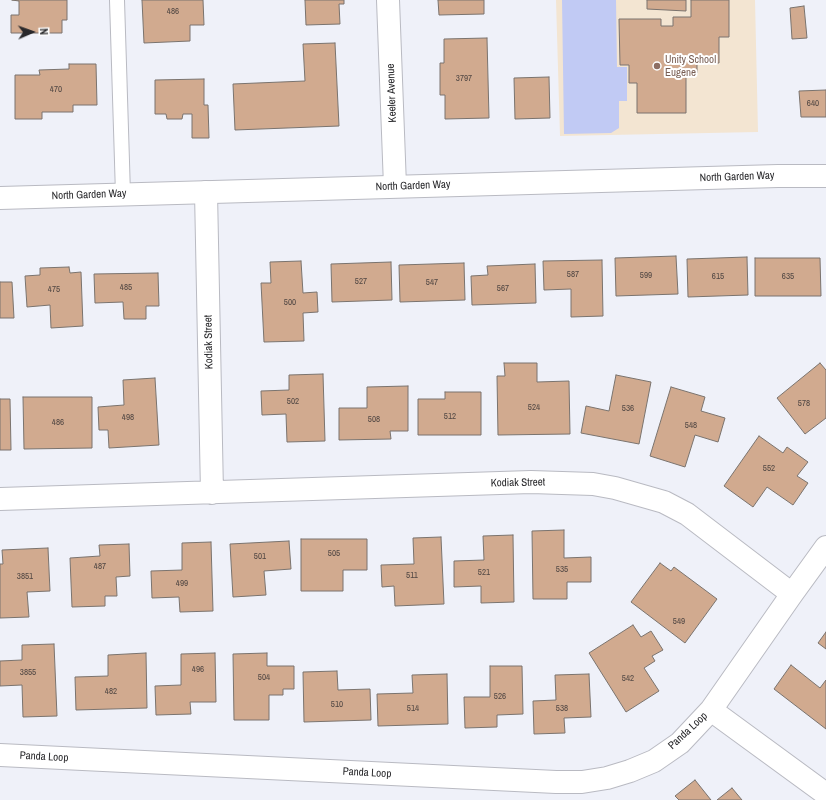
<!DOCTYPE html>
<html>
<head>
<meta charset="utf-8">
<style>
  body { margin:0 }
  #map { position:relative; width:826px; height:800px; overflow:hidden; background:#eff1f9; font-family:"Archivo Narrow",sans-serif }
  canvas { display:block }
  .north { position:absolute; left:12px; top:12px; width:40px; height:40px; -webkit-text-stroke:3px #fff; paint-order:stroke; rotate:88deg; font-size:11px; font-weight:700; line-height:16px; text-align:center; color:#28282b }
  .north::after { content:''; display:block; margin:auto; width:14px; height:18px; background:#28282b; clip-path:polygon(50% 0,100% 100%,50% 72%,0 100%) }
</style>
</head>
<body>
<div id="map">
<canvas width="826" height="800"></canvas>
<div class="north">N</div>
</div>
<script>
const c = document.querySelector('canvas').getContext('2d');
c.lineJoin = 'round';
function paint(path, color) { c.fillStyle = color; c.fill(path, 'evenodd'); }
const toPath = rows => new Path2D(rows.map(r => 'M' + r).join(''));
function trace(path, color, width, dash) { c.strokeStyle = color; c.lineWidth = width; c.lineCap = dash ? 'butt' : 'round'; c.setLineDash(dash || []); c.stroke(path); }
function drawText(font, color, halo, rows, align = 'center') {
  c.font = font + ' "Archivo Narrow",sans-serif'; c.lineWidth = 4; c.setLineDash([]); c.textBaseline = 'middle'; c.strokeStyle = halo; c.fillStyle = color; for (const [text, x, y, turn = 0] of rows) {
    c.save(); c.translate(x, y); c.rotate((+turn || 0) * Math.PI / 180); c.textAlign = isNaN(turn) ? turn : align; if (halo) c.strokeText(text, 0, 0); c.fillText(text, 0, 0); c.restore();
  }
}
paint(toPath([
  [556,0,755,0,758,132,560,136]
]), '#f3e5d2');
paint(toPath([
  [562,0,616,0,617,67,627,67,627,101,619,101,619,128,611,133,564,134]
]), '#c1caf4');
const building = toPath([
  [12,0,67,0,67,20,62,20,62,33,11,33,11,15,19,15,19,1,12,0],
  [142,0,203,0,204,25,190,25,190,41,144,43,142,0],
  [305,0,344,0,344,4,339,4,340,24,306,25,305,0],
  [438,0,484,0,484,14,439,15,438,0],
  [647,0,686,0,686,11,647,9,647,0],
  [691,0,729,0,729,37,719,37,719,63,697,63,697,73,686,73,686,113,637,113,637,83,629,83,629,65,620,65,619,19,661,19,661,26,673,26,673,17,691,17,691,0],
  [804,6,807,38,792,39,790,8,804,6],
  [487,38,489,118,445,119,445,95,440,95,440,63,444,63,444,39,487,38],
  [335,43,339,126,235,130,233,84,305,81,303,44,335,43],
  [69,64,96,64,97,105,73,105,73,112,42,112,42,119,15,119,15,75,40,75,39,70,69,69,69,64],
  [549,77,550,118,515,119,514,78,549,77],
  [204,79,204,105,208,105,209,138,192,138,192,114,183,114,182,119,167,119,166,114,155,114,155,80,204,79],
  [826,90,826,117,801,117,799,91,826,90],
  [676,256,678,294,616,296,615,258,676,256],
  [747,257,748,295,688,297,687,259,747,257],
  [755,258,820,258,821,296,755,296,755,258],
  [602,260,603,316,571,317,571,289,544,290,543,261,602,260],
  [301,261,303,293,317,292,318,312,303,313,304,341,264,342,261,283,271,283,270,262,301,261],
  [391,262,392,300,332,302,331,264,391,262],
  [464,263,465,300,400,302,399,265,464,263],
  [535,264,536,303,472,305,471,276,488,275,487,266,535,264],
  [69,267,70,273,81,272,83,326,51,328,50,305,27,307,25,276,40,275,40,268,69,267],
  [158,273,159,306,146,306,146,319,124,319,123,302,95,303,94,274,158,273],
  [0,282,12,282,14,318,0,318,0,282],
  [504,363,537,363,537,382,569,381,570,434,498,435,497,376,505,376,504,363],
  [820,363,826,370,826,418,805,434,777,398,820,363],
  [323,374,325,441,287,442,286,414,262,415,261,391,289,390,289,375,323,374],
  [616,375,651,382,639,444,581,433,586,406,609,411,616,375],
  [155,378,159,445,109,448,108,430,99,430,98,407,124,405,123,380,155,378],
  [408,386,408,431,390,431,391,439,339,440,339,408,367,408,367,387,408,386],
  [671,387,705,397,701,411,725,418,718,442,695,435,685,467,650,456,671,387],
  [445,392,481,392,481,435,418,435,418,399,445,399,445,392],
  [23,397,92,397,92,448,24,449,23,397],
  [0,399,10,399,11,450,0,450,0,399],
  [759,436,783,453,787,447,808,462,797,476,808,483,793,505,767,487,753,507,724,486,759,436],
  [564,530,564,558,591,557,591,582,567,582,567,599,533,599,532,531,564,530],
  [513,535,514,602,481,603,481,586,454,587,454,561,484,560,483,536,513,535],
  [441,537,444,604,395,606,394,586,382,587,381,565,414,564,413,538,441,537],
  [301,539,367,539,367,570,343,570,343,591,301,591,301,539],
  [289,541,291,569,264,571,266,595,233,597,230,544,289,541],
  [211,542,213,611,180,612,179,597,152,598,151,571,182,570,182,543,211,542],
  [129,544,130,576,116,577,117,596,105,596,105,606,72,607,70,558,100,556,99,545,129,544],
  [48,548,50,591,27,592,29,617,0,618,0,564,3,564,2,550,48,548],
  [660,563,671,571,674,567,717,599,685,643,631,602,660,563],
  [633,625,641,637,651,631,663,650,652,656,655,661,644,668,659,691,626,712,589,653,633,625],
  [826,632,826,649,818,643,826,632],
  [54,644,57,716,23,717,22,685,0,686,0,661,22,660,22,645,54,644],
  [146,653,147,708,76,710,75,677,108,676,108,655,146,653],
  [215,653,216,702,190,702,191,714,156,715,155,686,181,685,181,654,215,653],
  [267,653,267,666,294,666,294,689,283,689,283,695,269,695,269,720,234,720,233,654,267,653],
  [791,665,820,688,826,680,826,729,774,689,791,665],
  [490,666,522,666,523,714,497,715,497,727,465,728,464,697,490,697,490,666],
  [337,671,338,690,370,689,371,720,304,722,303,672,337,671],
  [447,674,448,724,378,726,377,694,413,693,412,675,447,674],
  [589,674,591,717,564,718,565,733,534,734,533,701,556,700,555,675,589,674],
  [695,780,711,800,679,800,675,796,695,780],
  [732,788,742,800,717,800,732,788]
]);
paint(building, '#d1aa8f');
trace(building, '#7a736e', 1);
const service = toPath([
  [117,0,123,194]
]);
const minor = toPath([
  [388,0,395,186],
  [206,192,212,493],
  [0,499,531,482,593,484,615,488,664,502,687,514,792,594],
  [711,710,826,794],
  [0,755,556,782,582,782,607,778,630,771,654,761,680,743,711,710,792,594,826,547]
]);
const tertiary = toPath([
  [0,198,778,176,826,176]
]);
trace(service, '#b9bac2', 16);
trace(minor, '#b9bac2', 24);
trace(tertiary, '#b9bac2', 24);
trace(service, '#fff', 14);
trace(minor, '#fff', 22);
trace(tertiary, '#fff', 22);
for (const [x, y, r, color] of [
  [657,66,4,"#8d6e63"]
]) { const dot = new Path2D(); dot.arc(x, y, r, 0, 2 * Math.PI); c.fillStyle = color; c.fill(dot); trace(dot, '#fff', 1.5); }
drawText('9px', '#524844', null, [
  ["486",173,12],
  ["3797",464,79],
  ["470",56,90],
  ["640",813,104],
  ["587",573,275],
  ["599",646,276],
  ["615",718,277],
  ["635",788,277],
  ["527",361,282],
  ["547",432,283],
  ["485",126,288],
  ["567",503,289],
  ["475",54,290],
  ["500",290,303],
  ["502",293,402],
  ["578",804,404],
  ["524",534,408],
  ["536",628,409],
  ["512",450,417],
  ["498",128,418],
  ["508",374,420],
  ["486",58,423],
  ["548",691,426],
  ["552",769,469],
  ["505",334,554],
  ["501",260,557],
  ["487",100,567],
  ["535",562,570],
  ["521",484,573],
  ["511",412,576],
  ["3851",25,577],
  ["499",182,584],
  ["549",679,622],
  ["496",198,670],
  ["3855",28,673],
  ["504",264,678],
  ["542",628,679],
  ["482",111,692],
  ["526",500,697],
  ["510",337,705],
  ["514",413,709],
  ["538",562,709]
]);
drawText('11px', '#785e54', '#fff', [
  ["Unity School",665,60],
  ["Eugene",665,73]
], 'left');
drawText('11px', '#28282b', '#fff', [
  ["Keeler Avenue",392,93,-92],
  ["North Garden Way",737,177,-2],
  ["North Garden Way",413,186,-2],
  ["North Garden Way",89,195,-2],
  ["Kodiak Street",209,342,-91],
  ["Kodiak Street",518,483,-1],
  ["Panda Loop",688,731,-43],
  ["Panda Loop",44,757,3],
  ["Panda Loop",367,773,3]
]);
</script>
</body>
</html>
